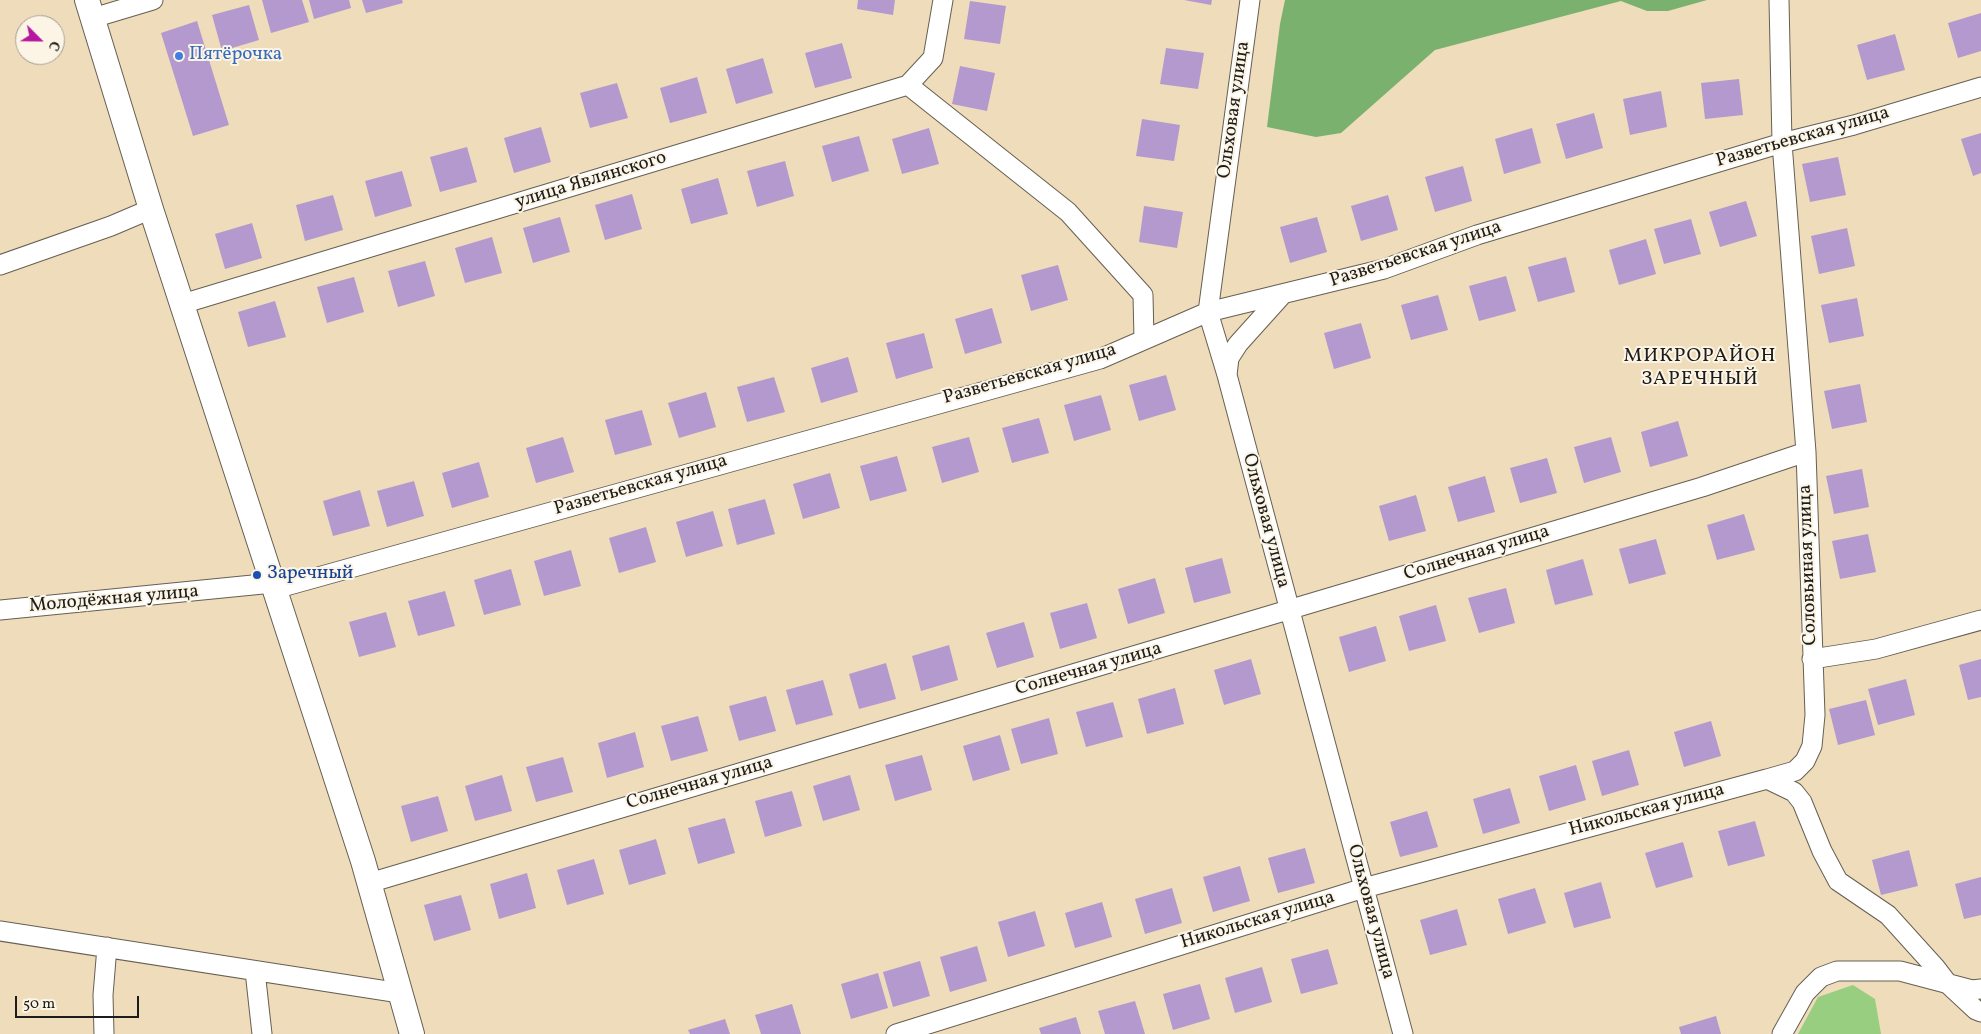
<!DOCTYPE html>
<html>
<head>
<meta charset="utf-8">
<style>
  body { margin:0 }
  #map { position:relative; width:1981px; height:1034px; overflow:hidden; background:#efdcba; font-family:Vollkorn,serif }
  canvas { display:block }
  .north { position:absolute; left:15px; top:15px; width:50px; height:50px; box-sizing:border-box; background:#fcf5e5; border:1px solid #a29e95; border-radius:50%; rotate:113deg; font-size:14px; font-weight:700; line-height:20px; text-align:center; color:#1c1c1c }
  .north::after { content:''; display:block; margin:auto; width:18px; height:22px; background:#b5179e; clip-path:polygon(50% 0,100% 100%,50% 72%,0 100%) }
  .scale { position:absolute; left:15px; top:996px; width:124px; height:22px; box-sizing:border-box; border:2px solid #1c1c1c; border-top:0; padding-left:6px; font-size:15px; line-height:18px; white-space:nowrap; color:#1c1c1c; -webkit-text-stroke:4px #fcf5e5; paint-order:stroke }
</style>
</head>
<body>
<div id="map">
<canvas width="1981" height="1034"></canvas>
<div class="north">С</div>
<div class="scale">50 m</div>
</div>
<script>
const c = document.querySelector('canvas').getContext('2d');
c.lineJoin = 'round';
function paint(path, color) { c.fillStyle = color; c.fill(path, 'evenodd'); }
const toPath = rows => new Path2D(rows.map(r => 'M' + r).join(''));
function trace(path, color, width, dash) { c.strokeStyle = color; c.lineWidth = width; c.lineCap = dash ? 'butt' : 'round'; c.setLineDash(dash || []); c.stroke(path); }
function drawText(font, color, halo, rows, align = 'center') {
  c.font = font + ' Vollkorn,serif'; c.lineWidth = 4; c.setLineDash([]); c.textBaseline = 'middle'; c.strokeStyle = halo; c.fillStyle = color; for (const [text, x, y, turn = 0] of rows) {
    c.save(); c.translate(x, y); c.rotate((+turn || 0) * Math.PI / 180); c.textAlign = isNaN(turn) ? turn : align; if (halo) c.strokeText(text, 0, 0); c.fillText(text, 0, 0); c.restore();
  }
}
paint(toPath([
  [1853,985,1875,999,1881,1034,1798,1034,1818,997]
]), '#98ce7f');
paint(toPath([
  [1285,0,1707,0,1668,11,1647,11,1621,1,1435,50,1341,133,1316,137,1267,127,1280,24]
]), '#7ab16e');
paint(toPath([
  [262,0,302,0,309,22,271,33],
  [309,0,349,0,351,8,314,19],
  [362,0,402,0,403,3,366,13],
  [858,0,895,0,893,15,857,9],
  [1184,0,1212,0,1211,5],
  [970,1,1006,6,1000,44,964,39],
  [249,5,259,40,222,51,212,15],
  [1981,13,1981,51,1958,58,1948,23],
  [197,21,229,125,193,136,161,33],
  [1895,34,1905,70,1867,80,1857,45],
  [842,43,852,78,815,88,805,53],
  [1166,48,1204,53,1198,89,1160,84],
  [763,58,773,93,736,104,726,69],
  [960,66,995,73,987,111,952,104],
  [697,77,707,113,670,123,660,88],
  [1739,79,1743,115,1705,119,1701,83],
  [617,83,628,118,590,128,580,93],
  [1661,91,1667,127,1630,135,1623,99],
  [1594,113,1603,148,1566,159,1556,124],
  [1142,119,1180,125,1174,161,1136,156],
  [541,127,551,162,514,173,504,138],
  [929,128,939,164,902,174,892,139],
  [1532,128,1541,163,1504,174,1495,139],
  [1981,133,1981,173,1973,176,1961,139],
  [859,136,869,171,832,182,822,146],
  [467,147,477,182,440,192,430,157],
  [1838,157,1846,195,1810,202,1802,164],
  [785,161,794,196,757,207,747,171],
  [1463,166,1472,201,1435,212,1425,177],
  [402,171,412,206,375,217,365,181],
  [718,178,728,214,691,224,681,189],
  [632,194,642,229,605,240,595,205],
  [333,195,343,230,305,241,296,205],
  [1388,195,1398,230,1361,241,1351,206],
  [1746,201,1757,236,1720,247,1709,212],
  [1144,206,1183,212,1177,248,1139,242],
  [560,217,570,252,533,263,523,228],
  [1317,217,1327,252,1290,263,1280,227],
  [1691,219,1701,254,1664,264,1654,229],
  [252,223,262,258,225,269,215,234],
  [1847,228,1855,266,1819,274,1811,236],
  [492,237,502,273,465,283,455,248],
  [1646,239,1656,274,1619,285,1609,250],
  [1566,257,1575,292,1538,302,1528,267],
  [425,261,435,296,398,307,388,271],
  [1058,265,1068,300,1031,311,1021,275],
  [1506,276,1516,311,1479,321,1469,286],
  [354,277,364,312,327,323,317,287],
  [1438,295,1448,330,1411,340,1401,305],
  [1857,298,1864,336,1829,343,1821,305],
  [275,301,286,337,248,347,238,312],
  [992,308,1002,343,965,354,955,319],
  [1361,323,1371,358,1334,369,1324,333],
  [924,333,933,368,896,379,886,343],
  [848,357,858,392,821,403,811,368],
  [1166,375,1176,410,1139,421,1129,385],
  [774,377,785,412,747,422,737,387],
  [1860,384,1867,422,1832,429,1824,391],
  [706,392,716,427,679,438,668,403],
  [1101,395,1111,430,1074,441,1064,405],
  [642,410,652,445,615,455,605,420],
  [1039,418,1049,453,1012,463,1002,428],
  [1678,421,1688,456,1650,467,1641,432],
  [563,437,574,472,536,483,526,448],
  [969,437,979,472,942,483,932,447],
  [1611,437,1621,472,1584,483,1574,447],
  [897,456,907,491,870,501,860,466],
  [1547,458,1557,493,1520,503,1510,468],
  [479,462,489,497,452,508,442,473],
  [1862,469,1869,507,1834,514,1826,476],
  [830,473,840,508,803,519,793,484],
  [1485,476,1495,512,1458,522,1448,487],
  [414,481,424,516,387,527,377,491],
  [360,490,370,526,333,536,323,501],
  [1416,495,1426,531,1389,541,1379,506],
  [765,499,775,534,737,545,728,509],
  [713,511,723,546,686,557,676,522],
  [1744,514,1755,550,1717,560,1707,525],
  [646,527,656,562,619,573,609,538],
  [1868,534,1876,572,1840,579,1832,541],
  [1656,539,1666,574,1629,584,1619,549],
  [571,550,581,586,544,596,534,561],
  [1222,558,1231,593,1194,603,1185,568],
  [1583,559,1593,595,1555,605,1546,570],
  [511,569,521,605,484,615,474,580],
  [1155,578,1165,613,1128,624,1118,589],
  [1506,588,1515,623,1479,633,1468,598],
  [445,591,455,626,418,636,408,601],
  [1087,603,1097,638,1060,649,1050,613],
  [1436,605,1446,641,1409,651,1399,616],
  [386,612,396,647,359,657,349,622],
  [1024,622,1034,657,997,668,986,633],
  [1376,626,1386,661,1349,672,1339,637],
  [949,645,958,680,921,691,912,656],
  [1251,659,1261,694,1224,705,1214,670],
  [1981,659,1981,697,1968,700,1959,665],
  [886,663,896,699,859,709,849,674],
  [1906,679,1915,715,1878,725,1868,689],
  [823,680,833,715,796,725,786,690],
  [1175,688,1184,724,1147,734,1138,699],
  [766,696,776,731,739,741,729,706],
  [1866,700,1875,735,1838,745,1829,709],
  [1113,702,1123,737,1086,747,1076,712],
  [698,716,708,751,671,761,661,726],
  [1049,718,1058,754,1021,764,1011,729],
  [1711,721,1721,756,1684,767,1674,732],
  [635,732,644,767,607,778,598,743],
  [1000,735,1010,770,973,781,963,746],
  [1629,750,1639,785,1602,796,1592,761],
  [922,755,932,790,895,801,885,765],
  [563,757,573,792,536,802,526,767],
  [1576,765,1586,800,1549,811,1539,776],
  [502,775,512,811,475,821,465,786],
  [850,775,860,810,823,821,813,786],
  [1510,788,1520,823,1483,834,1473,799],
  [792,791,802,826,765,837,755,801],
  [438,796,448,831,411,842,401,806],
  [1427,811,1438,847,1400,857,1390,822],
  [725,818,735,853,698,864,688,828],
  [1755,821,1765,856,1728,866,1718,831],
  [656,839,666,874,629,885,619,850],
  [1683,842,1693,877,1656,888,1645,853],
  [1305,848,1315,883,1278,893,1268,858],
  [1909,850,1918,886,1881,895,1872,860],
  [594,859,604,894,567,905,557,870],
  [1240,866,1250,901,1213,912,1203,877],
  [527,873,536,908,499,919,490,884],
  [1981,877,1981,915,1964,919,1955,884],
  [1601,882,1611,918,1574,928,1564,893],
  [1172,888,1182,923,1145,934,1135,899],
  [1535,888,1546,923,1508,934,1498,899],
  [461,895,471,930,434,941,424,905],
  [1102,902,1112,937,1075,948,1065,913],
  [1457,909,1467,945,1430,955,1420,920],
  [1035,911,1045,946,1008,957,998,922],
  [977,946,987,981,950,992,940,957],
  [1328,949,1338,984,1301,994,1291,959],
  [920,961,930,996,893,1007,883,972],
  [1262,967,1272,1002,1235,1013,1225,978],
  [878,973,888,1008,851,1019,841,984],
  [1200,984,1210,1019,1173,1030,1163,994],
  [1135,1001,1145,1034,1105,1034,1098,1011],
  [792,1004,801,1034,761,1034,755,1015],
  [1716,1016,1721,1034,1681,1034,1679,1027],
  [1076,1017,1081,1034,1041,1034,1039,1028],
  [725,1019,730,1034,690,1034,688,1030]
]), '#b499cf');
const minor = toPath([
  [1250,0,1208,312,1227,375,1403,1034],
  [1779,0,1782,143,1806,452,1815,715,1812,746,1805,761,1795,771,1767,779,1794,792,1802,802,1822,851,1838,881,1888,915,1935,967,1948,984,1976,1010,1981,1012],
  [93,18,153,0],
  [908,85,1068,212,1143,295,1144,339],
  [0,265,111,226,151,209],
  [182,304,908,85,933,58,943,0],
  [1227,375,1229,358,1238,344,1283,294],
  [275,589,1100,359,1208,312,1384,269,1477,235,1782,143,1854,125,1981,87],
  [0,610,273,583],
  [1812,659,1876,649,1981,620],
  [369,883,1702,487,1806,452],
  [0,931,400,993],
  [255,971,262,1034],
  [104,1034,103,995,107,947],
  [896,1034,1364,888,1767,779],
  [1782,1034,1805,993,1821,977,1837,971,1900,971,1972,990,1981,989]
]);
const tertiary = toPath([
  [87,0,151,209,363,861,412,1034]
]);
trace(minor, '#665f53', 21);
trace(tertiary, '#665f53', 26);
trace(minor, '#fff', 19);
trace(tertiary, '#fff', 24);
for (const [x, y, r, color] of [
  [179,56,5,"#3f7fe0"],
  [257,575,5,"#1a4fb4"]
]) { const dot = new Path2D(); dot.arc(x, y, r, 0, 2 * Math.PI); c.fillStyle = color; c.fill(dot); trace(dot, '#fcf5e5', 2); }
drawText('19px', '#366cbe', '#fcf5e5', [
  ["Пятёрочка",189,56]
], 'left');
drawText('19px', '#1c1c1c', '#fcf5e5', [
  ["Ольховая улица",1235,110,-82],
  ["Разветьевская улица",1803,138,-16],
  ["улица Являнского",591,181,-17],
  ["Разветьевская улица",1416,255,-18],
  ["Разветьевская улица",1030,375,-16],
  ["Разветьевская улица",641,486,-16],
  ["Ольховая улица",1265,521,75],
  ["Солнечная улица",1477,554,-17],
  ["Соловьиная улица",1809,565,-92],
  ["Молодёжная улица",114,600,-5],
  ["Солнечная улица",1089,670,-16],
  ["Солнечная улица",700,784,-16],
  ["Никольская улица",1647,811,-15],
  ["Ольховая улица",1370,912,75],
  ["Никольская улица",1258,921,-17]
]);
drawText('19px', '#164399', '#fcf5e5', [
  ["Заречный",267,575]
], 'left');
c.letterSpacing = '1px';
drawText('20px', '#1c1c1c', '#fcf5e5', [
  ["МИКРОРАЙОН",1700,357],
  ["ЗАРЕЧНЫЙ",1700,380]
]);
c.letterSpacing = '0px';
</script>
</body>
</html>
